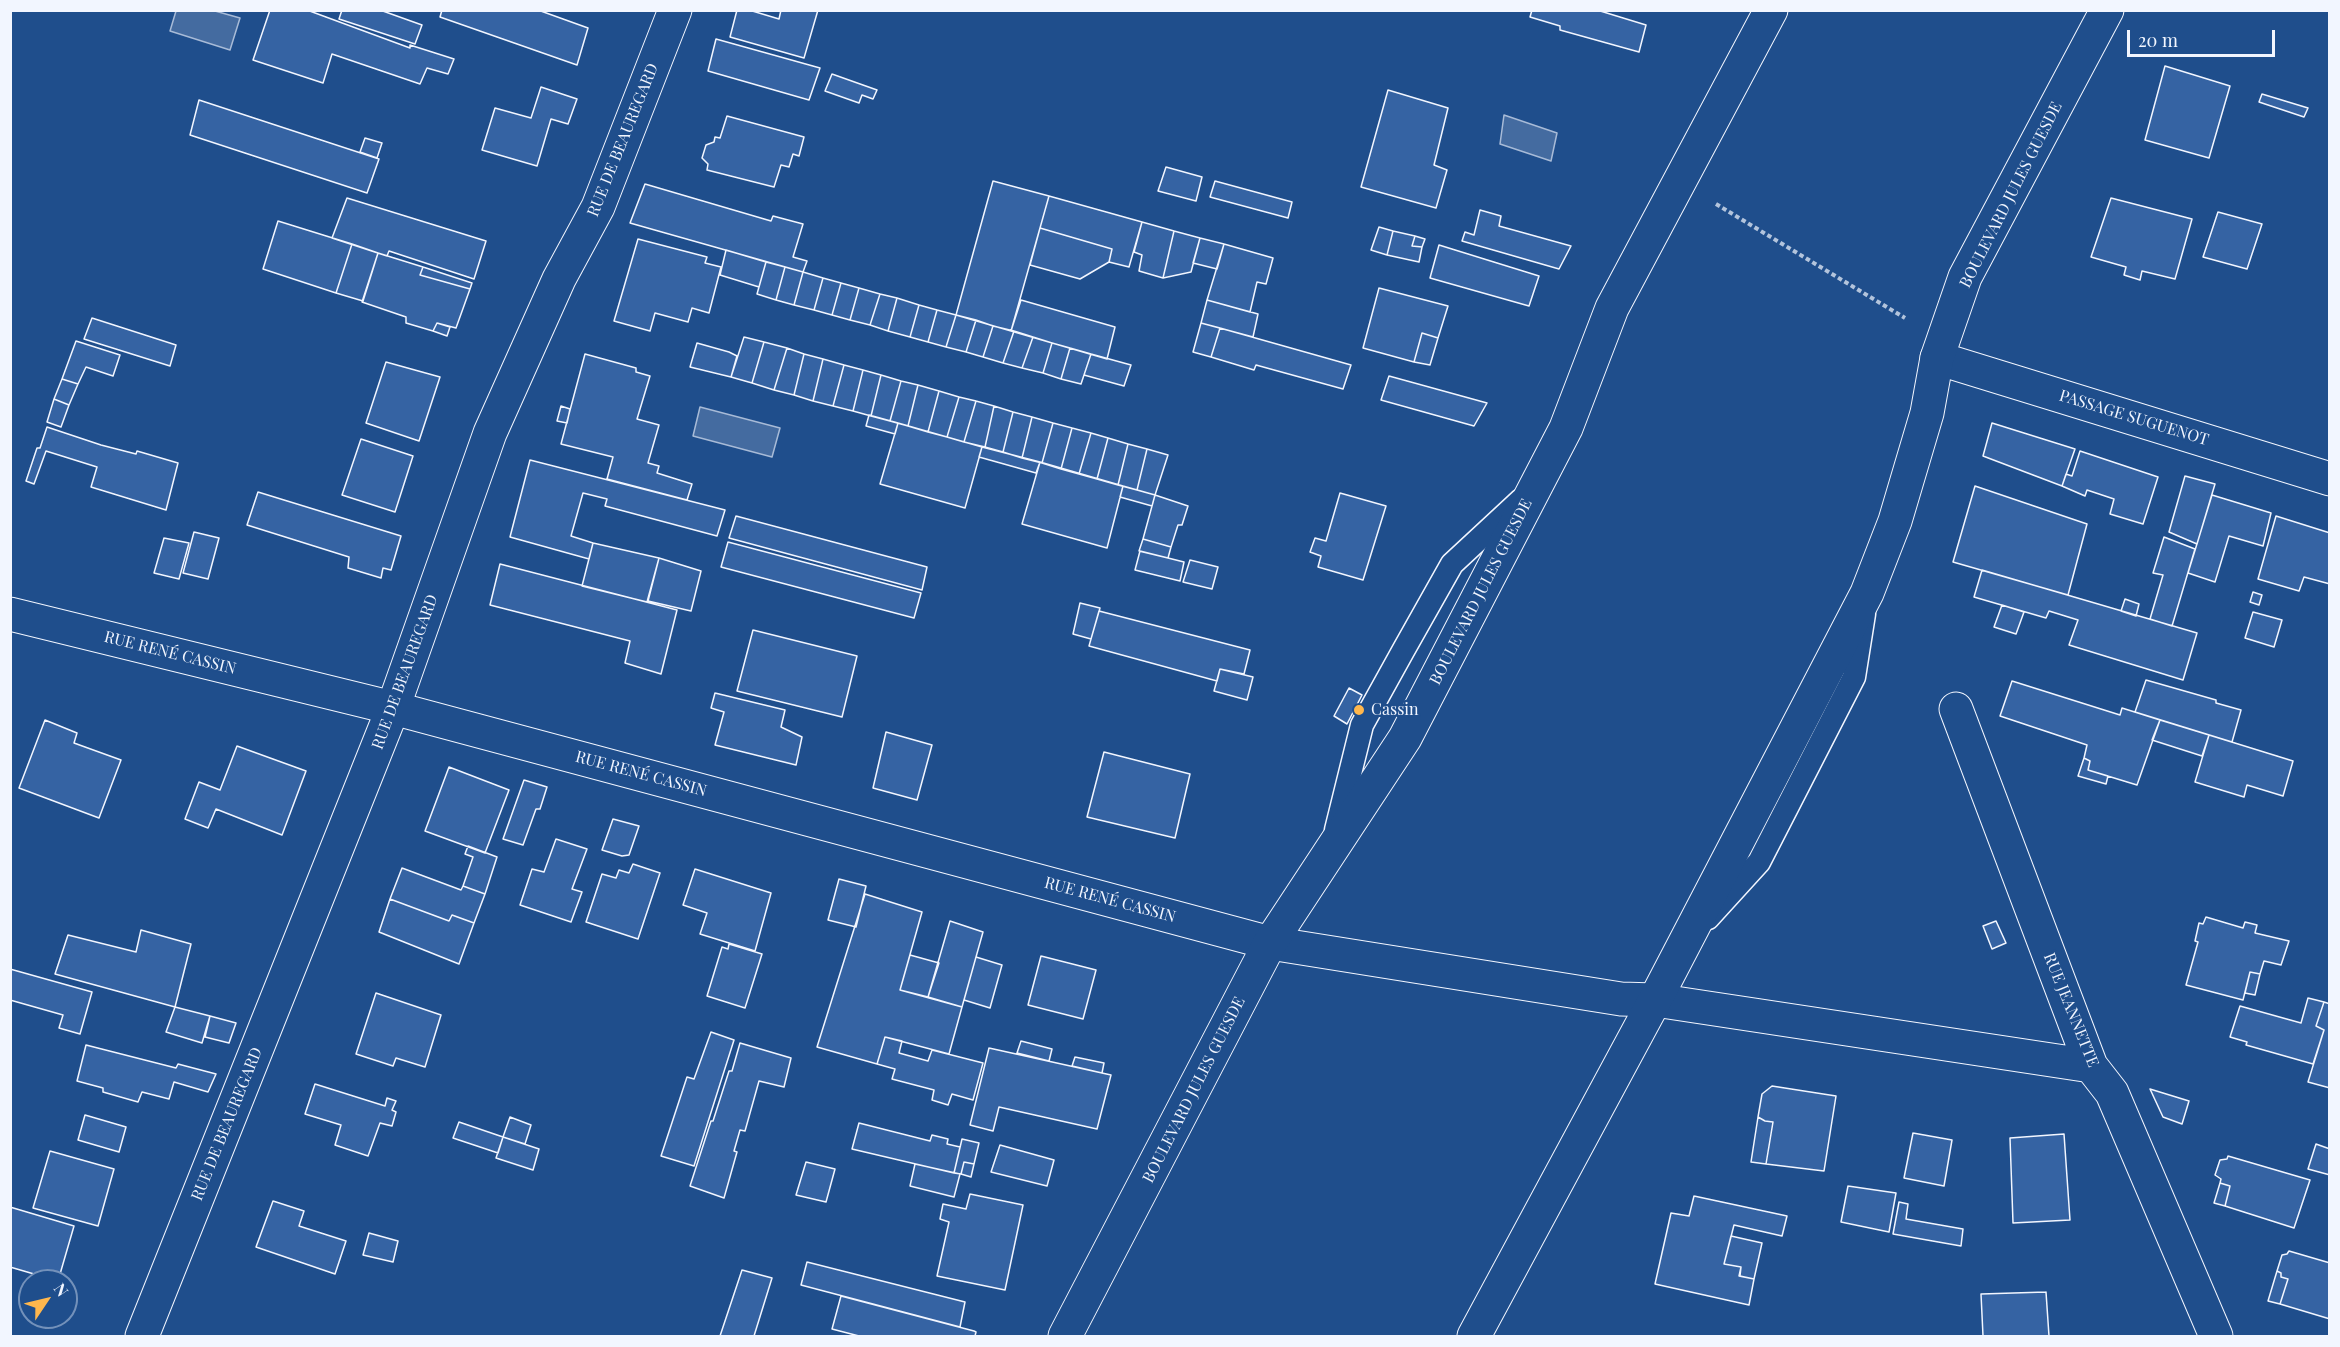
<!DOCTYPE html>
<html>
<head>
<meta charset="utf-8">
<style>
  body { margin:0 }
  #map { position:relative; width:2340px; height:1347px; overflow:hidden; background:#1f4e8c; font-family:"Playfair Display",serif }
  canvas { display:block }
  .frame { position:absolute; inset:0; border:12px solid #f2f6ff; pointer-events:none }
  .north { position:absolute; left:18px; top:1269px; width:60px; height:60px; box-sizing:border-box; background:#1f4e8c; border:2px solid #7391ba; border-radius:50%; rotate:55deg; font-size:16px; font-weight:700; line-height:24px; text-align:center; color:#f2f6ff }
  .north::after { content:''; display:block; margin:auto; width:21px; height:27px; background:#ffb74d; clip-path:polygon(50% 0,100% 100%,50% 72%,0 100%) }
  .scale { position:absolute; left:2127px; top:30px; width:148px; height:27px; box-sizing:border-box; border:3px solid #f2f6ff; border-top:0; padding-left:8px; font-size:18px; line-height:21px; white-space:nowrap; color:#f2f6ff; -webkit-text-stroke:4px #1f4e8c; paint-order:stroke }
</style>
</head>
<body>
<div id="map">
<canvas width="2340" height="1347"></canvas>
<div class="frame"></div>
<div class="north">N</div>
<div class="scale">20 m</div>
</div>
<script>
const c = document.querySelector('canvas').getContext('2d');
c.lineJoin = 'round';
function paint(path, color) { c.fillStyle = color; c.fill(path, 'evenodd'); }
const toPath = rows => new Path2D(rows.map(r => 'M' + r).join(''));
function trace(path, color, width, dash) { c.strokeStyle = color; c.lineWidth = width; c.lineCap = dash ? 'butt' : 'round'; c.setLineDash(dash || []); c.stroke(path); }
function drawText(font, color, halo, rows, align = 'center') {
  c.font = font + ' "Playfair Display",serif'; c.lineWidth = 4.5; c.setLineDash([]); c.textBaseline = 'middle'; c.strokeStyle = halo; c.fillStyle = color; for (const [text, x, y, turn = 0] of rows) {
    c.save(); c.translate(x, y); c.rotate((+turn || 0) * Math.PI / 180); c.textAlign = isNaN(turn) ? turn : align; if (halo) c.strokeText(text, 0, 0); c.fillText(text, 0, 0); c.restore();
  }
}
const water = toPath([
  [176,11,215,11,240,18,230,50,170,31,176,11],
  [1504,115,1557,133,1551,161,1500,144,1504,115],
  [700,407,780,428,772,457,693,436,700,407]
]);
paint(water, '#446ba0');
trace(water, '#a8bbd7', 1.5);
const building = toPath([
  [270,10,307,10,410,48,410,45,454,59,448,74,427,68,420,84,332,54,323,83,253,60,270,10],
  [342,10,380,10,422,25,415,44,339,19,342,10],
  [442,10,538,10,588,28,577,65,440,17,442,10],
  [737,10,749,10,779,19,781,10,818,10,804,58,730,37,737,10],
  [1532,10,1597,10,1646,25,1639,52,1560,30,1560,26,1530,17,1532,10],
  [716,39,820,68,809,100,708,71,716,39],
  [2165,66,2230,86,2209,158,2145,140,2165,66],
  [832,74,877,90,873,99,862,95,859,103,825,91,832,74],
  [541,87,577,99,568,124,551,119,537,166,482,150,495,108,531,118,541,87],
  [1388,90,1448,108,1434,165,1447,170,1436,208,1361,187,1388,90],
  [2262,94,2308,108,2304,117,2259,102,2262,94],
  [199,100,379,159,367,193,190,135,199,100],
  [727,116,804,137,799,156,793,154,789,167,781,165,774,187,707,170,708,164,702,158,706,145,714,142,715,137,720,138,727,116],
  [365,138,382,143,377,158,360,152,365,138],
  [1166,167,1202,177,1196,201,1158,191,1166,167],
  [993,181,1049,196,1011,331,956,315,993,181],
  [1215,181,1292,202,1288,218,1210,197,1215,181],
  [645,184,771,221,773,216,803,224,793,257,807,261,803,272,630,223,645,184],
  [1049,196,1142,222,1129,267,1109,262,1112,249,1040,228,1049,196],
  [347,198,486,241,474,279,389,251,387,256,332,238,347,198],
  [2111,198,2192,219,2175,279,2142,271,2140,280,2124,275,2126,267,2091,257,2111,198],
  [1480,210,1501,216,1499,226,1571,246,1559,269,1462,241,1465,232,1474,235,1480,210],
  [2218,212,2262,224,2247,269,2203,257,2218,212],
  [278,221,352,244,336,293,263,269,278,221],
  [1142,222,1174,231,1163,278,1139,271,1142,255,1134,252,1142,222],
  [1379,227,1393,231,1387,255,1371,250,1379,227],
  [1040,228,1112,249,1109,262,1080,279,1030,265,1040,228],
  [1174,231,1200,238,1191,272,1163,278,1174,231],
  [1393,231,1415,236,1412,246,1422,247,1419,262,1387,255,1393,231],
  [1415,236,1425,239,1422,247,1412,246,1415,236],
  [1200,238,1224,244,1217,269,1193,263,1200,238],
  [638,239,707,257,705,263,721,267,709,313,692,308,688,322,655,313,650,331,614,321,638,239],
  [352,244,378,253,363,301,336,293,352,244],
  [1224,244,1273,258,1266,284,1257,282,1250,312,1207,300,1224,244],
  [1439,245,1539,276,1529,306,1430,278,1439,245],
  [726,250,766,262,759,287,720,275,726,250],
  [378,253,423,267,420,275,470,289,456,328,437,323,433,331,406,323,406,317,362,302,378,253],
  [766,262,785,267,776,300,757,294,766,262],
  [423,267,472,283,470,289,420,275,423,267],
  [785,267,803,272,794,305,776,300,785,267],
  [803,272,823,278,814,310,794,305,803,272],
  [823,278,841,283,832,315,814,310,823,278],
  [841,283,859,288,850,320,832,315,841,283],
  [859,288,880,294,870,325,850,320,859,288],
  [1379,288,1448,306,1438,338,1422,333,1414,362,1363,348,1379,288],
  [880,294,897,298,888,331,870,325,880,294],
  [897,298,919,305,910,337,888,331,897,298],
  [1021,300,1115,327,1107,359,1011,331,1021,300],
  [1207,300,1258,314,1253,337,1201,323,1207,300],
  [919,305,937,310,928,342,910,337,919,305],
  [937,310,956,315,946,347,928,342,937,310],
  [956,315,976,320,966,352,946,347,956,315],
  [92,318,176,345,170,366,84,339,92,318],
  [976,320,993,326,983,357,966,352,976,320],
  [437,323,450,327,447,336,433,331,437,323],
  [1201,323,1220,328,1211,357,1193,352,1201,323],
  [993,326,1014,331,1003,363,983,357,993,326],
  [1220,328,1351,365,1343,389,1256,365,1254,370,1211,357,1220,328],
  [1014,331,1033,337,1022,368,1003,363,1014,331],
  [1422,333,1438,338,1430,365,1414,362,1422,333],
  [744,337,764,342,752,383,731,377,744,337],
  [1033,337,1052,343,1043,373,1022,368,1033,337],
  [76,341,120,355,113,376,86,367,78,384,62,379,76,341],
  [764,342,787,348,774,390,752,383,764,342],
  [697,343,729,352,737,356,731,377,690,367,697,343],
  [1052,343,1070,348,1061,379,1043,373,1052,343],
  [787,348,804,354,794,395,774,390,787,348],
  [1070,348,1091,354,1081,384,1061,379,1070,348],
  [585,354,636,368,636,372,650,376,637,419,659,425,648,463,659,466,657,473,692,484,687,500,607,479,613,457,561,444,585,354],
  [804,354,823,359,813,401,794,395,804,354],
  [1091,354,1131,365,1124,386,1084,375,1091,354],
  [823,359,844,365,833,406,813,401,823,359],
  [386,362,440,377,419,441,366,423,386,362],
  [844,365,863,370,853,411,833,406,844,365],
  [863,370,881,375,871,416,853,411,863,370],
  [881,375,901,381,890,421,871,416,881,375],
  [1389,376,1487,403,1474,426,1381,400,1389,376],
  [62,379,78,384,69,405,54,399,62,379],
  [901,381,918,385,908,426,890,421,901,381],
  [918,385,939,391,928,432,908,426,918,385],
  [939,391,959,397,947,437,928,432,939,391],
  [959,397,976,401,964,442,947,437,959,397],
  [54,399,69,405,61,427,47,422,54,399],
  [976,401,994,406,985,447,964,442,976,401],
  [561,406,570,409,567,423,557,421,561,406],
  [994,406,1013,412,1003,452,985,447,994,406],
  [1013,412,1032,417,1022,458,1003,452,1013,412],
  [869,415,898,423,895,434,866,426,869,415],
  [1032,417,1053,423,1042,463,1022,458,1032,417],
  [898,423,982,447,965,508,880,484,898,423],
  [1053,423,1072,428,1061,469,1042,463,1053,423],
  [1992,423,2075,449,2062,486,1983,456,1992,423],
  [47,427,101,445,136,454,137,451,178,463,166,510,91,487,97,467,46,451,34,484,26,481,37,448,40,448,47,427],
  [1072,428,1091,433,1079,474,1061,469,1072,428],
  [1091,433,1108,438,1097,479,1079,474,1091,433],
  [1108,438,1128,444,1118,485,1097,479,1108,438],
  [361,439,413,456,395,512,342,495,361,439],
  [1128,444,1147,449,1137,490,1118,485,1128,444],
  [982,447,1040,462,1036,473,979,457,982,447],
  [1147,449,1168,455,1155,495,1137,490,1147,449],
  [2080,451,2158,477,2143,524,2110,514,2114,499,2087,490,2085,496,2062,486,2066,474,2072,476,2080,451],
  [530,460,725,510,717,536,605,506,607,499,583,493,571,536,593,543,589,559,510,537,530,460],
  [1040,462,1123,486,1107,548,1022,524,1040,462],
  [2185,476,2215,484,2197,544,2169,532,2185,476],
  [1123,486,1155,495,1152,506,1120,497,1123,486],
  [1975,486,2087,524,2068,595,1953,562,1975,486],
  [258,492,401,536,391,570,383,568,381,578,348,568,349,557,247,525,258,492],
  [1340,493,1386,506,1363,580,1318,567,1321,556,1310,552,1315,538,1326,541,1340,493],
  [1155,495,1188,506,1182,525,1178,525,1171,547,1143,539,1155,495],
  [2212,495,2271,513,2263,546,2229,536,2215,582,2188,573,2212,495],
  [736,516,927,567,922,590,729,538,736,516],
  [2276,516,2330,533,2330,584,2304,577,2299,591,2258,579,2276,516],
  [194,532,219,538,208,579,183,573,194,532],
  [2164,537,2195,549,2172,626,2150,619,2163,575,2153,573,2164,537],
  [164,538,189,543,179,579,154,573,164,538],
  [1143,539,1171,547,1168,558,1139,551,1143,539],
  [728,542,921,593,914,618,721,567,728,542],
  [593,543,659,558,647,602,582,586,593,543],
  [1140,551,1184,562,1180,581,1135,570,1140,551],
  [659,558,701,571,691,611,648,601,659,558],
  [1190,560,1218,567,1212,589,1183,582,1190,560],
  [500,564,677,610,661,674,625,663,630,641,490,605,500,564],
  [1982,570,2197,633,2183,680,2069,645,2078,620,2049,611,2046,618,1974,597,1982,570],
  [2253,592,2262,595,2259,605,2250,602,2253,592],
  [2125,599,2139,604,2136,616,2121,611,2125,599],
  [1080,603,1100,608,1091,639,1073,634,1080,603],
  [2002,605,2024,612,2016,634,1994,627,2002,605],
  [1099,611,1250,650,1244,674,1220,669,1217,681,1089,646,1099,611],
  [2253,612,2282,620,2274,647,2245,638,2253,612],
  [753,630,857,656,842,717,737,691,753,630],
  [1220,669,1253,677,1247,700,1214,691,1220,669],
  [2146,680,2216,700,2216,703,2241,710,2232,742,2135,712,2146,680],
  [2012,681,2120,715,2122,708,2160,720,2137,785,2088,770,2090,761,2084,758,2087,745,2000,716,2012,681],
  [1349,688,1362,695,1347,724,1334,716,1349,688],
  [715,693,785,710,781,727,802,737,796,765,715,745,724,712,711,708,715,693],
  [45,720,77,733,74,743,121,760,99,818,19,788,45,720],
  [2160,720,2209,735,2202,756,2152,740,2160,720],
  [886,732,932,745,917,800,873,788,886,732],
  [2209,735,2293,761,2283,796,2247,785,2244,797,2195,782,2209,735],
  [237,746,306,771,282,835,216,809,208,828,185,819,199,782,220,790,237,746],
  [1104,752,1190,774,1175,838,1087,817,1104,752],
  [2084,758,2090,761,2088,770,2108,776,2106,784,2078,776,2084,758],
  [449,767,509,790,485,853,425,831,449,767],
  [524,780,547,787,540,809,536,809,523,845,503,839,524,780],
  [613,819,639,826,629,855,622,856,602,850,613,819],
  [556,839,587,849,572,889,582,892,571,922,520,905,532,869,544,872,556,839],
  [468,846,497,857,485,894,463,886,473,857,465,854,468,846],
  [633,864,660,873,638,939,586,922,602,874,616,878,619,870,629,873,633,864],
  [402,868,461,890,463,886,485,894,474,923,452,915,449,921,390,899,402,868],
  [695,869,771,893,755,951,700,934,707,913,683,905,695,869],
  [839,879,866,886,856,927,828,920,839,879],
  [865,894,922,912,900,990,962,1007,949,1054,885,1037,877,1064,817,1047,865,894],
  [390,899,449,921,452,915,474,923,459,964,379,932,390,899],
  [2206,917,2243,928,2245,922,2257,925,2255,933,2289,941,2281,965,2264,961,2260,974,2250,972,2243,1000,2186,985,2198,942,2195,941,2199,923,2203,924,2206,917],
  [950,921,983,932,962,1007,928,997,950,921],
  [1996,921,2006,943,1992,949,1983,926,1996,921],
  [141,930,191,944,175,1007,55,974,68,935,136,952,141,930],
  [729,944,762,954,745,1008,707,996,722,947,728,949,729,944],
  [910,955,939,963,928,997,900,990,910,955],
  [1041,956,1096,970,1083,1019,1028,1005,1041,956],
  [976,957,1002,965,990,1008,964,1000,976,957],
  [10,969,92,992,80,1034,59,1028,63,1015,10,1000,10,969],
  [2250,972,2260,974,2255,995,2245,993,2250,972],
  [376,993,441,1015,425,1067,396,1058,393,1066,356,1054,376,993],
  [2308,998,2324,1002,2316,1026,2324,1030,2313,1064,2246,1045,2247,1042,2230,1037,2240,1006,2301,1023,2308,998],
  [2324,1002,2330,1004,2330,1088,2308,1082,2324,1030,2316,1026,2324,1002],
  [175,1007,210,1016,202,1043,166,1032,175,1007],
  [210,1016,236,1023,229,1043,205,1037,210,1016],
  [711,1032,734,1040,694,1166,661,1156,687,1077,694,1079,711,1032],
  [885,1037,902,1041,899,1053,928,1061,932,1050,983,1063,973,1100,952,1094,948,1105,932,1100,934,1090,892,1079,895,1069,877,1064,885,1037],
  [1021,1041,1052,1049,1049,1061,1017,1053,1021,1041],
  [740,1043,791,1058,784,1087,759,1081,745,1131,740,1130,734,1151,737,1152,724,1198,690,1186,711,1121,713,1121,729,1071,732,1071,740,1043],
  [86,1045,176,1068,178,1064,216,1074,208,1092,174,1082,169,1099,142,1092,138,1102,103,1092,103,1088,77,1081,86,1045],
  [989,1048,1111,1075,1097,1129,999,1107,993,1131,970,1125,989,1048],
  [1075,1057,1104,1063,1102,1073,1072,1066,1075,1057],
  [315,1084,385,1106,387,1098,396,1101,392,1110,396,1112,392,1126,380,1123,368,1156,335,1145,341,1125,305,1114,315,1084],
  [1772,1086,1836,1096,1824,1171,1766,1164,1773,1122,1765,1121,1758,1117,1762,1094,1772,1086],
  [2150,1089,2189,1101,2182,1124,2163,1117,2150,1089],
  [85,1115,126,1127,119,1152,78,1140,85,1115],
  [510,1117,531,1125,525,1144,503,1137,510,1117],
  [1758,1117,1765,1121,1773,1122,1766,1164,1751,1162,1758,1117],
  [459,1122,503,1137,498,1153,453,1138,459,1122],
  [859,1123,930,1141,932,1135,948,1139,947,1144,960,1147,954,1173,852,1149,859,1123],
  [1913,1133,1952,1140,1944,1186,1904,1178,1913,1133],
  [2064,1134,2070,1220,2013,1223,2010,1138,2064,1134],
  [503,1137,539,1149,533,1170,496,1158,503,1137],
  [962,1139,979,1143,974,1164,964,1162,961,1174,954,1173,962,1139],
  [2316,1144,2330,1149,2330,1175,2308,1169,2316,1144],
  [1000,1145,1054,1160,1047,1186,991,1172,1000,1145],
  [50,1151,114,1169,98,1226,33,1208,50,1151],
  [2228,1156,2310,1180,2294,1228,2225,1206,2230,1186,2220,1183,2221,1179,2215,1175,2220,1160,2227,1159,2228,1156],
  [806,1162,835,1169,826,1202,796,1195,806,1162],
  [964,1162,974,1164,971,1177,961,1174,964,1162],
  [915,1164,960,1174,954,1197,910,1186,915,1164],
  [2220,1183,2230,1186,2225,1206,2214,1203,2220,1183],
  [1848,1186,1896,1193,1889,1232,1841,1222,1848,1186],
  [970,1194,1023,1205,1005,1290,937,1276,949,1222,940,1219,943,1204,966,1209,970,1194],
  [1694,1196,1787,1216,1782,1236,1734,1225,1724,1264,1741,1267,1739,1276,1754,1279,1749,1305,1655,1284,1671,1213,1689,1216,1694,1196],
  [273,1201,304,1211,299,1226,346,1241,335,1274,256,1247,273,1201],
  [1899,1202,1908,1204,1906,1219,1963,1229,1961,1246,1893,1234,1899,1202],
  [10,1207,74,1226,58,1281,10,1267,10,1207],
  [369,1233,398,1241,393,1262,363,1255,369,1233],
  [1731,1236,1762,1243,1754,1279,1740,1276,1741,1267,1724,1264,1731,1236],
  [2289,1251,2330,1263,2330,1319,2280,1304,2288,1279,2281,1277,2281,1273,2277,1271,2282,1255,2287,1254,2289,1251],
  [807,1262,965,1302,960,1327,801,1285,807,1262],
  [742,1270,772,1278,754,1336,720,1336,742,1270],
  [2277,1271,2281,1273,2281,1277,2288,1279,2280,1304,2268,1301,2277,1271],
  [2046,1292,2049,1336,1983,1336,1981,1294,2046,1292],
  [841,1296,974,1331,976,1332,975,1336,859,1336,832,1329,841,1296]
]);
paint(building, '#3563a3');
trace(building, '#f2f6ff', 1.5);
const service = toPath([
  [1336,830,1362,725,1403,651,1452,564,1521,500],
  [1708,918,1759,862,1854,677,1864,614]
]);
const minor = toPath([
  [1937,358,2330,479],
  [10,614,393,708,1270,943,1621,999,1655,1000,2091,1066],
  [1956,709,2091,1066,2112,1093,2216,1336],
  [142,1336,393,708,490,433,559,279,598,207,675,10]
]);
const tertiary = toPath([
  [1065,1336,1270,943,1405,738,1566,428,1612,308,1771,10],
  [1474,1336,1655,1000,1867,593,1895,521,1927,413,1937,358,1965,277,2107,10]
]);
trace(service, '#f2f6ff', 25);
trace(minor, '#f2f6ff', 35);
trace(tertiary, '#f2f6ff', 35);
trace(toPath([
  [1716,204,1905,318]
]), '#b3c4dc', 4, [4.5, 3]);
trace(service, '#1f4e8c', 22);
trace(minor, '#1f4e8c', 33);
trace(tertiary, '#1f4e8c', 33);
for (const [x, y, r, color] of [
  [1359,710,6,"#ffb74d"]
]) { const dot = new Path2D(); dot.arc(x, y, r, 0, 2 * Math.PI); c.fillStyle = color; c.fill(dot); trace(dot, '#1f4e8c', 2); }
drawText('16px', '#f2f6ff', '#1f4e8c', [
  ["RUE DE BEAUREGARD",623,140,-68],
  ["BOULEVARD JULES GUESDE",2011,195,-63],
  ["PASSAGE SUGUENOT",2134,418,17],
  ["BOULEVARD JULES GUESDE",1481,592,-63],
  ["RUE RENÉ CASSIN",170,653,14],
  ["RUE DE BEAUREGARD",405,672,-70],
  ["RUE RENÉ CASSIN",641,774,15],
  ["RUE RENÉ CASSIN",1110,900,15],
  ["RUE JEANNETTE",2071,1010,68],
  ["BOULEVARD JULES GUESDE",1194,1090,-63],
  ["RUE DE BEAUREGARD",227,1124,-68]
]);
drawText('16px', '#f2f6ff', '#1f4e8c', [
  ["Cassin",1371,710]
], 'left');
</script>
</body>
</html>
